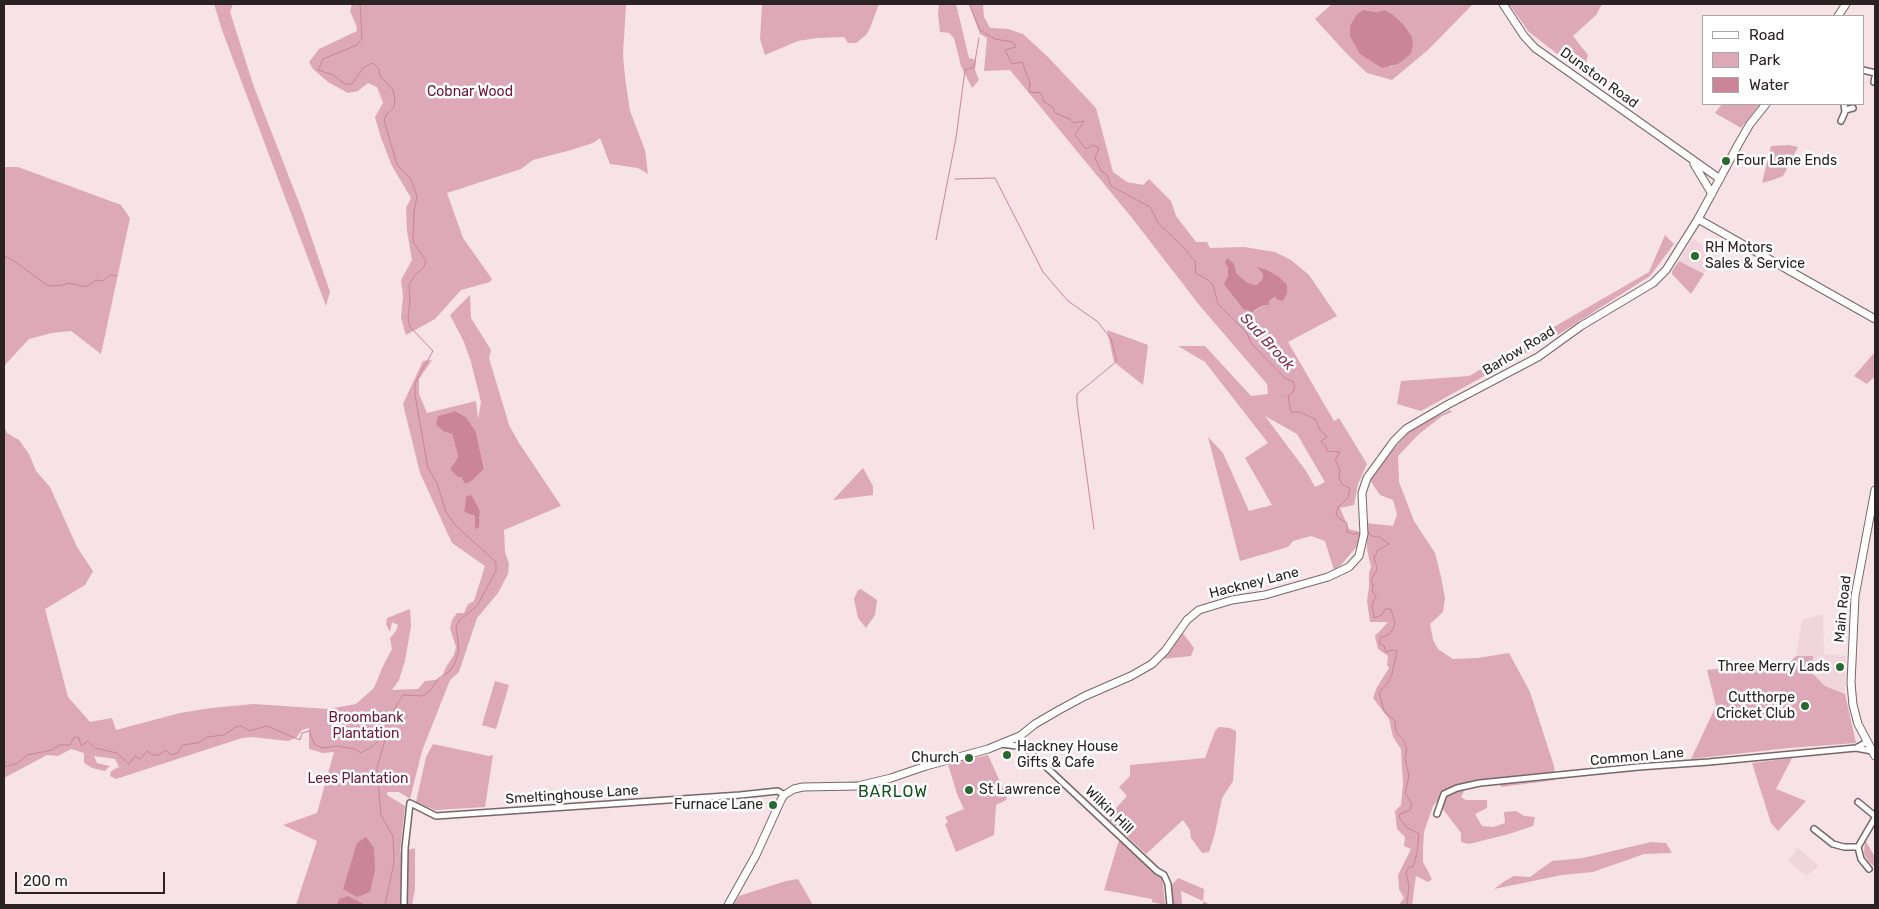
<!DOCTYPE html>
<html>
<head>
<meta charset="utf-8">
<style>
  body { margin:0 }
  #map { position:relative; width:1879px; height:909px; overflow:hidden; background:#f6e2e7; font-family:Rubik,sans-serif }
  canvas { display:block }
  .frame { position:absolute; inset:0; border:5px solid #2a2224; pointer-events:none }
  .legend { position:absolute; left:1702px; top:15px; width:162px; height:90px; box-sizing:border-box; background:#fff; border:1px solid #aaa7a7; margin:0; padding:6px 9px; list-style:none; font-size:15px; color:#2a2224 }
  .legend li { display:flex; align-items:center; gap:10px; height:25px }
  .legend b { width:25px; border:1px solid #aaa7a7 }
  .scale { position:absolute; left:15px; top:872px; width:150px; height:22px; box-sizing:border-box; border:2px solid #2a2224; border-top:0; padding-left:6px; font-size:15px; line-height:18px; white-space:nowrap; color:#2a2224; -webkit-text-stroke:4px #fff; paint-order:stroke }
</style>
</head>
<body>
<div id="map">
<canvas width="1879" height="909"></canvas>
<div class="frame"></div>
<ul class="legend">
<li><b style="height:6px;background:#fff"></b>Road</li>
<li><b style="height:14px;background:#dda8b7"></b>Park</li>
<li><b style="height:14px;background:#ca859a"></b>Water</li>
</ul>
<div class="scale">200 m</div>
</div>
<script>
const c = document.querySelector('canvas').getContext('2d');
c.lineJoin = 'round';
function paint(path, color) { c.fillStyle = color; c.fill(path, 'evenodd'); }
const toPath = rows => new Path2D(rows.map(r => 'M' + r).join(''));
function trace(path, color, width, dash) { c.strokeStyle = color; c.lineWidth = width; c.lineCap = dash ? 'butt' : 'round'; c.setLineDash(dash || []); c.stroke(path); }
function drawText(font, color, halo, rows, align = 'center') {
  c.font = font + ' Rubik,sans-serif'; c.lineWidth = 5; c.setLineDash([]); c.textBaseline = 'middle'; c.strokeStyle = halo; c.fillStyle = color; for (const [text, x, y, turn = 0] of rows) {
    c.save(); c.translate(x, y); c.rotate((+turn || 0) * Math.PI / 180); c.textAlign = isNaN(turn) ? turn : align; if (halo) c.strokeText(text, 0, 0); c.fillText(text, 0, 0); c.restore();
  }
}
paint(toPath([
  [1693,238,1716,255,1704,274,1679,261],
  [1823,614,1824,654,1846,656,1845,694,1825,686,1813,674,1813,657,1796,656,1802,620],
  [1798,848,1819,866,1806,876,1788,861]
]), '#f1d5dc');
paint(toPath([
  [214,4,233,4,230,12,254,87,303,213,330,292,326,306,222,30],
  [352,4,626,4,623,55,625,77,630,111,645,150,648,174,638,168,610,164,600,138,593,143,571,150,533,160,521,169,447,193,463,238,492,279,490,282,461,290,435,319,406,335,401,318,403,296,401,280,412,260,407,231,406,208,411,198,392,166,381,138,375,117,383,103,377,87,368,83,358,91,348,93,328,82,313,69,309,62,319,49,357,31,356,25,350,11],
  [762,4,879,4,870,28,866,35,856,43,848,43,844,37,817,38,798,41,765,55,760,39],
  [939,4,956,4,969,58,976,60,975,70,979,80,972,88,961,66,954,38,949,33,940,32,938,14],
  [969,4,983,4,984,17,990,28,1008,29,1023,34,1048,57,1096,108,1113,172,1127,182,1143,185,1149,179,1171,201,1176,216,1196,242,1207,242,1210,248,1244,247,1275,252,1291,260,1309,275,1337,316,1288,342,1334,421,1339,418,1367,464,1358,484,1354,505,1340,508,1349,529,1361,532,1358,545,1341,565,1334,570,1325,541,1311,536,1293,541,1288,547,1240,561,1208,437,1223,453,1249,511,1272,505,1245,458,1268,443,1205,362,1178,346,1205,346,1251,396,1268,394,1267,384,1200,306,1132,218,1010,70,984,71,987,38,980,34],
  [1234,264,1237,274,1248,283,1256,285,1262,280,1263,274,1259,268,1287,285,1276,297,1269,301,1269,305,1264,305,1255,311,1243,309,1234,297,1228,276,1228,267],
  [1265,416,1297,434,1325,482,1315,487,1306,471],
  [1332,4,1473,4,1428,50,1392,80,1367,73,1347,54,1315,19],
  [1364,10,1376,12,1384,10,1406,58,1390,67],
  [1509,4,1602,4,1596,15,1573,36,1588,55,1583,74,1529,32],
  [1722,104,1760,104,1741,128,1715,113],
  [1789,145,1798,147,1783,176,1773,180,1762,183,1771,146],
  [4,167,18,167,121,205,130,218,101,354,71,331,52,333,29,339,4,366],
  [1665,235,1674,244,1650,276,1553,338,1421,411,1397,404,1401,381,1469,376,1649,272],
  [1679,261,1704,274,1691,294,1672,274,1672,271],
  [470,295,471,318,491,350,489,358,509,425,519,443,561,506,504,530,505,552,509,564,508,574,498,593,477,618,459,672,450,680,422,751,410,799,399,792,387,792,387,795,405,806,400,852,415,848,415,889,412,905,296,905,317,841,283,825,317,813,334,752,323,753,309,749,309,728,302,730,296,738,288,741,252,737,242,738,116,779,110,776,111,771,119,767,115,759,94,756,97,763,110,766,105,771,92,768,84,763,84,753,71,749,58,756,47,755,4,778,4,426,7,433,19,440,29,454,36,471,50,487,77,547,93,571,85,585,45,609,68,697,90,722,112,718,116,730,180,713,211,708,253,704,328,709,356,704,374,688,383,666,392,649,390,638,396,631,398,625,392,622,390,632,386,624,387,618,410,609,411,626,405,661,399,680,392,690,418,689,425,681,435,680,442,677,446,667,454,655,456,647,450,628,452,620,457,613,464,613,468,604,474,601,485,566,452,543,420,473,403,404,423,361,432,360,419,379,419,394,427,413,476,401,478,419,481,402,471,362,464,342,450,315],
  [455,411,466,417,476,432,484,469,465,484,454,464,458,456,452,434,438,416],
  [469,495,480,511,480,519,476,520,475,516,464,512,466,496],
  [1107,330,1148,345,1143,385,1114,362],
  [1875,352,1875,376,1867,384,1854,376],
  [1450,410,1452,412,1442,416,1419,434,1398,456,1399,482,1414,521,1435,553,1441,577,1445,598,1443,612,1430,624,1433,640,1438,649,1453,659,1478,658,1509,653,1530,692,1554,766,1555,780,1501,787,1498,779,1467,785,1461,797,1466,800,1487,800,1487,808,1475,814,1482,826,1493,827,1505,823,1504,812,1516,811,1524,816,1535,817,1533,826,1509,834,1469,844,1461,842,1461,833,1437,801,1433,806,1424,832,1423,848,1423,862,1432,879,1428,882,1416,876,1412,905,1399,905,1404,898,1399,889,1398,875,1411,849,1404,846,1405,837,1397,829,1395,811,1401,805,1403,784,1401,749,1393,737,1389,719,1373,698,1377,687,1389,668,1387,665,1388,656,1378,649,1375,636,1388,622,1370,622,1367,601,1369,587,1369,573,1371,567,1367,549,1367,523,1393,526,1397,514,1393,500,1380,495,1370,480,1385,459,1408,433,1426,421],
  [863,468,873,486,873,495,833,500],
  [861,589,877,600,875,615,866,628,858,618,854,599,858,590],
  [1182,632,1194,648,1191,656,1163,659],
  [1796,656,1813,656,1813,674,1825,686,1845,694,1856,743,1788,748,1691,759,1716,706,1707,670,1791,661],
  [495,681,509,685,496,729,482,725],
  [1219,727,1230,728,1236,731,1236,738,1233,781,1222,798,1215,833,1209,852,1202,853,1191,838,1190,830,1183,820,1146,854,1107,818,1127,796,1119,787,1130,776,1130,765,1205,758,1215,731],
  [433,744,489,756,493,755,485,807,435,810,416,802,426,757],
  [988,755,1007,797,1006,800,996,805,994,835,956,852,945,824,948,822,945,817,964,809,957,794,948,764],
  [1792,758,1776,789,1806,801,1778,831,1771,823,1752,763],
  [1119,840,1156,873,1162,875,1165,905,1152,902,1152,899,1104,890],
  [1865,840,1875,857,1875,867,1869,862,1864,854],
  [1651,842,1666,843,1672,853,1644,854,1593,872,1562,875,1494,889,1505,881,1514,876,1530,877,1552,861,1583,858],
  [1178,878,1204,889,1203,901,1210,905,1203,905,1203,901,1181,891,1182,905,1173,905,1171,886],
  [798,879,813,905,733,905,739,896,786,881]
]), '#dda8b7');
paint(toPath([
  [1364,10,1376,12,1384,10,1393,15,1403,24,1412,37,1413,45,1411,53,1406,58,1398,64,1382,68,1360,54,1350,36,1350,26,1357,14],
  [1226,259,1229,259,1234,264,1237,274,1248,283,1256,285,1262,280,1263,274,1257,267,1267,270,1279,277,1287,285,1287,293,1283,301,1278,300,1275,297,1269,301,1269,305,1264,305,1252,312,1243,309,1224,284,1228,276,1228,267,1225,263],
  [455,411,466,417,476,432,484,469,471,481,465,484,461,477,458,477,450,469,454,464,458,456,452,434,443,431,436,424,438,416],
  [469,495,472,496,480,511,479,527,475,529,475,516,464,512,466,496],
  [366,837,374,848,375,870,370,892,357,897,343,889,357,843],
  [348,896,364,904,364,905,337,905,339,899]
]), '#ca859a');
trace(toPath([
  [360,4,362,38,357,45,323,59,318,70,333,75,345,84,352,84,363,68,373,63,379,69,380,76,393,90,395,99,394,107,387,114,384,120,397,165,410,178,417,196,414,212,413,242,426,260,424,267,415,275,409,285,410,301,408,318,410,327,433,351,415,383,415,395,428,468,437,483,446,512,455,525,496,562,496,571,477,606,459,621,456,626,459,650,455,663,450,671,439,678,430,691,422,696,403,695,387,721,387,733,377,768,381,815,393,836,394,863,385,905],
  [969,4,980,30,995,39,1013,42,1016,47,1005,50,1012,64,1022,62,1030,83,1029,92,1041,93,1044,102,1053,107,1055,113,1070,119,1074,123,1084,121,1075,135,1086,149,1093,145,1099,148,1095,158,1101,171,1107,175,1111,186,1150,207,1158,223,1182,246,1195,261,1196,273,1208,280,1213,285,1218,304,1247,333,1251,343,1285,378,1293,382,1295,387,1293,392,1288,396,1291,412,1300,412,1315,419,1319,428,1327,437,1321,441,1326,447,1327,451,1340,452,1335,460,1340,470,1339,479,1343,485,1350,488,1348,498,1338,507,1336,514,1340,519,1347,523,1347,532,1354,534,1362,533],
  [955,179,995,178,1043,272,1068,301,1098,322,1111,339,1117,361,1077,394,1077,404,1094,529],
  [936,240,956,138,965,70,974,67,979,38],
  [4,256,13,260,48,286,63,285,68,283,82,286,88,286,96,280,103,281,110,275,117,276],
  [1368,532,1373,537,1378,536,1389,544,1378,550,1374,558,1377,567,1376,572,1371,580,1373,585,1372,591,1376,596,1372,605,1374,618,1382,615,1385,609,1391,609,1395,623,1393,629,1388,635,1381,637,1379,643,1384,646,1386,652,1392,650,1397,651,1392,674,1388,683,1379,692,1384,711,1395,721,1396,732,1404,741,1407,749,1405,758,1409,776,1405,793,1412,804,1410,810,1400,814,1399,817,1406,827,1419,834,1417,853,1413,867,1409,867,1406,872,1409,886,1407,905],
  [4,767,18,763,27,755,52,750,59,745,70,745,74,737,79,738,81,746,88,741,95,748,117,753,129,764,135,756,140,759,147,751,152,755,158,755,166,750,171,755,178,753,182,745,198,743,207,737,224,735,236,727,242,726,249,731,267,726,300,740,302,733,309,731,315,745,324,748,337,746,355,749,361,753,371,747,387,734]
]), '#ca859a', 1);
const minor = toPath([
  [1863,70,1875,73],
  [1874,82,1875,77],
  [1845,110,1853,108],
  [1841,121,1845,112,1844,104],
  [1020,736,1025,747,1157,871,1164,875,1168,884,1170,905],
  [1001,744,1025,747],
  [1856,748,1872,751],
  [1858,802,1875,816],
  [1437,814,1444,794,1457,788,1480,783,1638,767,1709,762,1856,748,1867,742],
  [1814,829,1833,844,1844,847,1858,847],
  [1869,869,1861,859,1858,847,1875,818],
  [404,905,405,848,410,803,436,816,740,795,778,791,784,795]
]);
const secondary = toPath([
  [1503,4,1524,36,1535,48,1720,179],
  [1838,16,1846,4],
  [1694,164,1712,194],
  [1698,219,1875,319],
  [1875,490,1855,596,1851,683,1853,705,1858,724,1875,756],
  [728,905,756,855,781,800,784,795,794,789,803,787,858,786,891,778,926,766,988,749,1020,736,1035,724,1059,710,1085,696,1131,676,1152,664,1165,651,1187,620,1199,610,1232,600,1265,595,1328,577,1349,567,1359,556,1364,534,1362,493,1367,478,1394,441,1406,429,1447,405,1538,357,1581,326,1653,283,1666,270,1698,219,1739,143,1750,124,1766,104]
]);
trace(minor, '#77666b', 8);
trace(secondary, '#77666b', 9);
trace(minor, '#fff', 5);
trace(secondary, '#fff', 7);
for (const [x, y, r, color] of [
  [1726,161,5,"#296830"],
  [1695,256,5,"#296830"],
  [1840,667,5,"#296830"],
  [1805,706,5,"#296830"],
  [1007,755,5,"#296830"],
  [969,758,5,"#296830"],
  [969,790,5,"#296830"],
  [773,805,5,"#296830"]
]) { const dot = new Path2D(); dot.arc(x, y, r, 0, 2 * Math.PI); c.fillStyle = color; c.fill(dot); trace(dot, '#fff', 2); }
drawText('14px', '#2a2224', '#fff', [
  ["Dunston Road",1599,78,36],
  ["Barlow Road",1519,351,-31],
  ["Hackney Lane",1254,583,-14],
  ["Main Road",1843,609,-84],
  ["Common Lane",1637,757,-5],
  ["Smeltinghouse Lane",572,795,-4],
  ["Wilkin Hill",1109,810,44]
]);
drawText('14px', '#69173a', '#fff', [
  ["Cobnar Wood",470,92],
  ["Broombank",366,718],
  ["Plantation",366,734],
  ["Lees Plantation",358,779]
]);
drawText('14px', '#2a2224', '#fff', [
  ["Four Lane Ends",1736,161],
  ["RH Motors",1705,248],
  ["Sales & Service",1705,264],
  ["Three Merry Lads",1830,667,"right"],
  ["Cutthorpe",1795,698,"right"],
  ["Cricket Club",1795,714,"right"],
  ["Hackney House",1017,747],
  ["Gifts & Cafe",1017,763],
  ["Church",959,758,"right"],
  ["St Lawrence",979,790],
  ["Furnace Lane",763,805,"right"]
], 'left');
drawText('italic 15px', '#843151', '#fff', [
  ["Sud Brook",1267,342,47]
]);
c.letterSpacing = '1px';
drawText('16px', '#15501e', '#fff', [
  ["BARLOW",893,792]
]);
c.letterSpacing = '0px';
</script>
</body>
</html>
